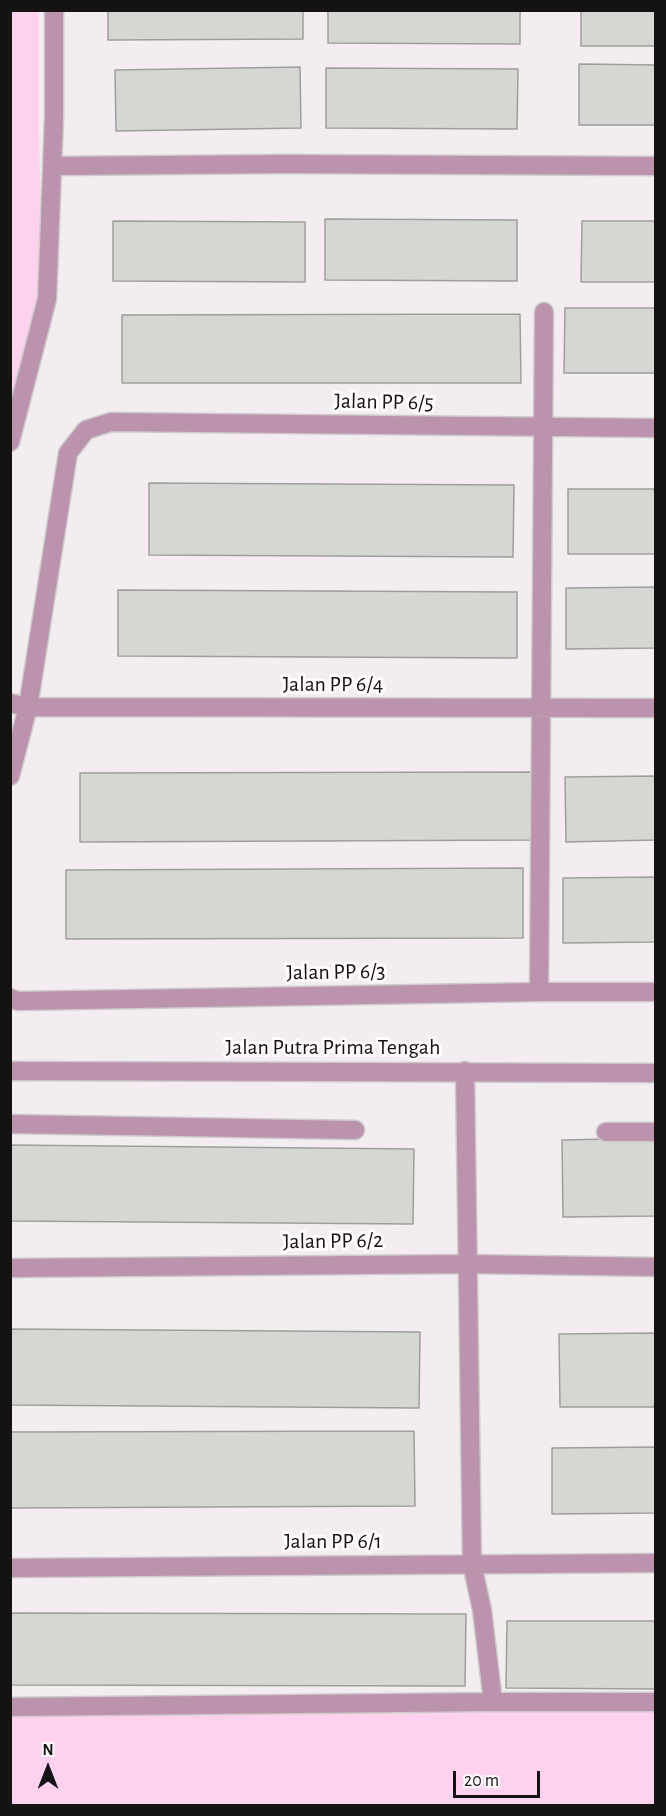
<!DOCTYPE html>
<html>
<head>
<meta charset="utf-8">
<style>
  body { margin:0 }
  #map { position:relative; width:666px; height:1816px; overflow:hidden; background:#f3edf1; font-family:"Alegreya Sans",sans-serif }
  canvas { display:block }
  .frame { position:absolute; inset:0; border:12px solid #141213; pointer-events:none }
  .north { position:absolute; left:18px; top:1738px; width:60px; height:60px; -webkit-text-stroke:4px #fffbfd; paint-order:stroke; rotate:0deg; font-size:16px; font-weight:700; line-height:24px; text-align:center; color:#141213 }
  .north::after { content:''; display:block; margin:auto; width:21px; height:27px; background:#141213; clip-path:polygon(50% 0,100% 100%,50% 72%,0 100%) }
  .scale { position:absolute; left:453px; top:1771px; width:87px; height:27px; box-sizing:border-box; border:3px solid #141213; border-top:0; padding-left:8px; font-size:18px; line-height:21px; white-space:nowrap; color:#141213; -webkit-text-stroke:4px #fffbfd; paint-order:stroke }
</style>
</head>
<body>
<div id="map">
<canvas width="666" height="1816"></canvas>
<div class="frame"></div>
<div class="north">N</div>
<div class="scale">20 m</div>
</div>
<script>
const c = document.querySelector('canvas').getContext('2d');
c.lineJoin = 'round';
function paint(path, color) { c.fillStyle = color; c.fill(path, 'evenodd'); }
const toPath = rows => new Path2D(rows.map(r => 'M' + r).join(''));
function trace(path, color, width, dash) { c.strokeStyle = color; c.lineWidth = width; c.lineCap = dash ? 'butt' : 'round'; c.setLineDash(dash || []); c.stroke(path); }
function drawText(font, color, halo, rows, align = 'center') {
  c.font = font + ' "Alegreya Sans",sans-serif'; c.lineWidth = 6; c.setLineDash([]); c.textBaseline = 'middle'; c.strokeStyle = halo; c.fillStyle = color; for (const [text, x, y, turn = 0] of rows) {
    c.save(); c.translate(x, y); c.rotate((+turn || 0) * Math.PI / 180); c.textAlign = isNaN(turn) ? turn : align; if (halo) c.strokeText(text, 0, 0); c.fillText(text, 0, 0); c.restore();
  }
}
paint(toPath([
  [11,11,39,11,39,138,42,253,40,316,11,430],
  [655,1697,655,1805,11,1805,10,1707]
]), '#fed2ee');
const building = toPath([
  [108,10,303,10,303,39,108,40,108,10],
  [328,10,520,10,520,44,328,43,328,10],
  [581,10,656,10,656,46,581,46,581,10],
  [579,64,656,65,656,125,579,125,579,64],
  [300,67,301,128,116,131,115,70,300,67],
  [326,68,518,69,517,129,326,128,326,68],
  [325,219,517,220,517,281,325,280,325,219],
  [113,221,305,222,305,282,113,281,113,221],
  [582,221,656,221,656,282,581,282,582,221],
  [565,308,656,308,656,373,564,373,565,308],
  [520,314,521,383,122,383,122,315,520,314],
  [149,483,514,485,513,557,149,555,149,483],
  [568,489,656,489,656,554,568,554,568,489],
  [656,587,656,648,566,649,566,588,656,587],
  [118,590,517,592,517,658,118,656,118,590],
  [537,772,537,840,80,842,80,773,537,772],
  [656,776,656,840,566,842,565,777,656,776],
  [523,868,523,938,66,939,66,870,523,868],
  [656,877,656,942,563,943,563,878,656,877],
  [656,1138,656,1216,563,1217,562,1140,656,1138],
  [10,1145,414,1149,413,1224,10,1221,10,1145],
  [10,1329,420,1332,419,1408,10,1405,10,1329],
  [656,1333,656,1407,560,1407,559,1334,656,1333],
  [414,1431,415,1506,10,1508,10,1432,414,1431],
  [656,1447,656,1513,552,1514,552,1448,656,1447],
  [10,1613,466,1614,465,1686,10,1685,10,1613],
  [507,1621,656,1621,656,1689,506,1688,507,1621]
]);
paint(building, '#d6d7d2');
trace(building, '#9e9f9a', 1.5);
const minor = toPath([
  [52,166,284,164,656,166],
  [10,442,47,299,54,117,54,10],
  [10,703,28,707,656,708],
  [10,776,28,707,68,453,86,430,111,422,656,428],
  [539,992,544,312],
  [10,998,18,1001,539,992,656,992],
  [10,1071,656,1073],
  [10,1124,355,1130],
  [606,1132,656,1132],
  [10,1268,468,1264,656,1267],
  [10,1568,656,1563],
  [493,1702,656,1702],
  [10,1707,493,1702,482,1610,472,1564,465,1071]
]);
trace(minor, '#cfcacd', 21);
trace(minor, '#bb93ac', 18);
drawText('22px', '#141213', '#fffbfd', [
  ["Jalan PP 6/5",384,402,1],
  ["Jalan PP 6/4",333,684],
  ["Jalan PP 6/3",336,972,-1],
  ["Jalan Putra Prima Tengah",333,1047],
  ["Jalan PP 6/2",333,1241,-1],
  ["Jalan PP 6/1",333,1541]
]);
</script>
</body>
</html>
